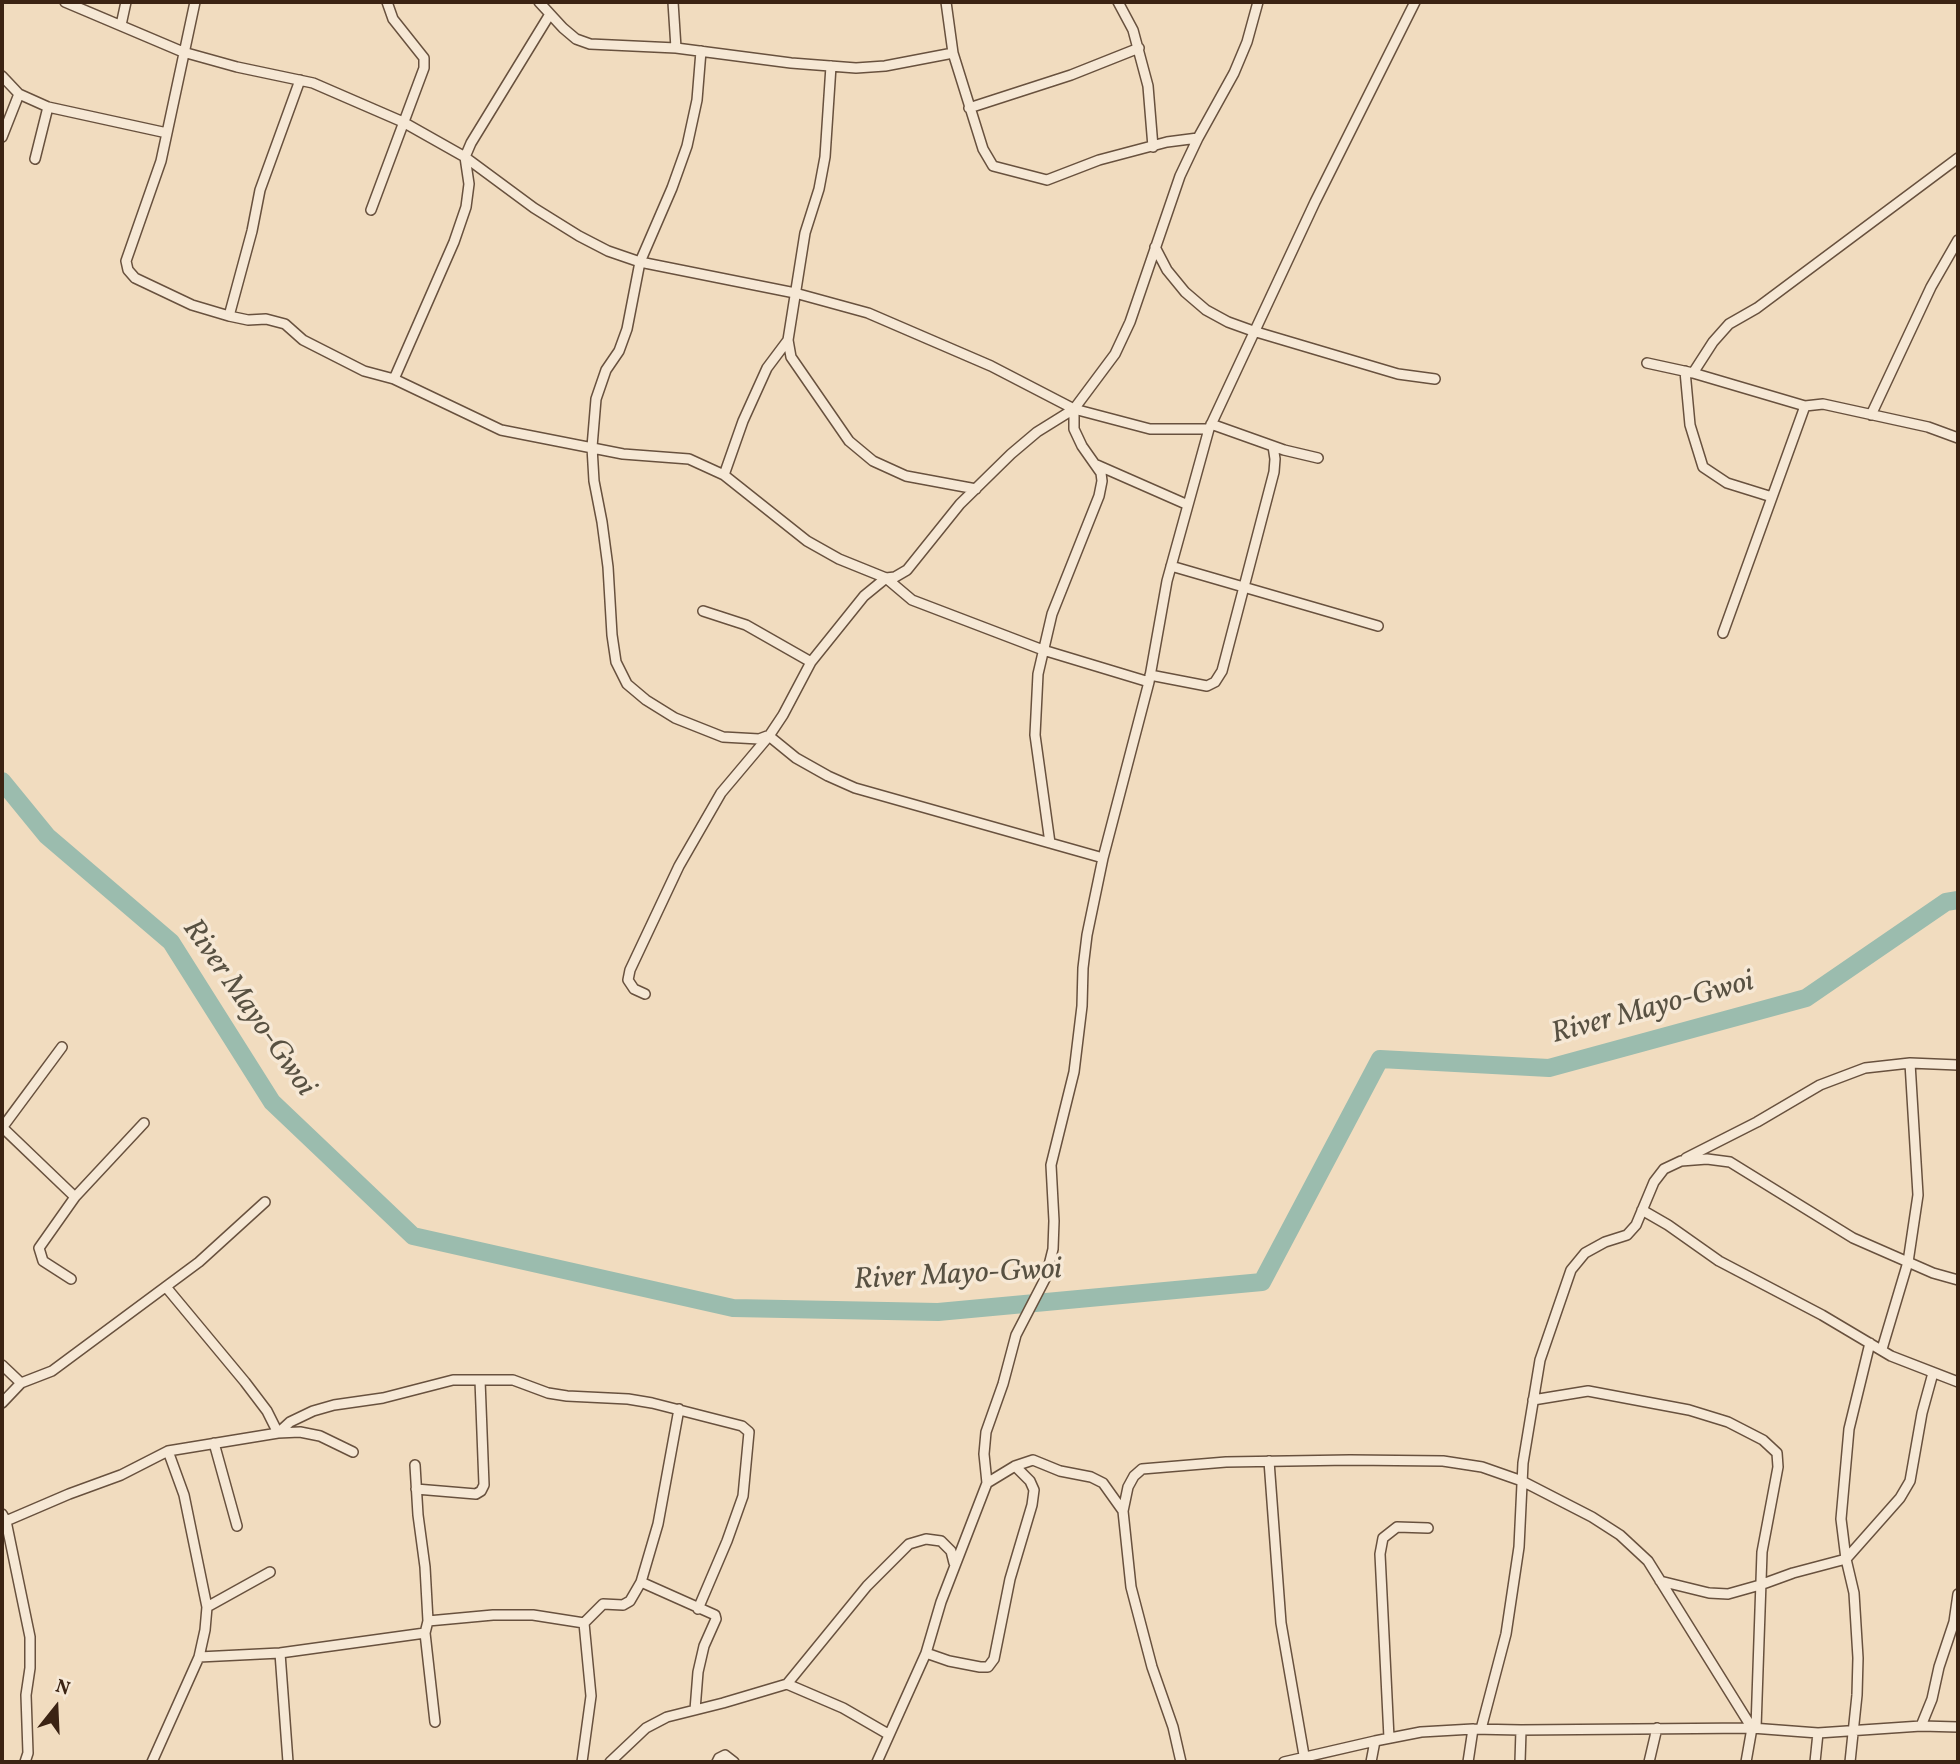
<!DOCTYPE html>
<html>
<head>
<meta charset="utf-8">
<style>
  body { margin:0 }
  #map { position:relative; width:1960px; height:1764px; overflow:hidden; background:#f1dcbf; font-family:Vollkorn,serif }
  canvas { display:block }
  .frame { position:absolute; inset:0; border:4px solid #3b2313; pointer-events:none }
  .north { position:absolute; left:21px; top:1673px; width:70px; height:70px; -webkit-text-stroke:5px #f6e8d5; paint-order:stroke; rotate:18deg; font-size:19px; font-weight:700; line-height:28px; text-align:center; color:#3b2313 }
  .north::after { content:''; display:block; margin:auto; width:24px; height:32px; background:#3b2313; clip-path:polygon(50% 0,100% 100%,50% 72%,0 100%) }
</style>
</head>
<body>
<div id="map">
<canvas width="1960" height="1764"></canvas>
<div class="frame"></div>
<div class="north">N</div>
</div>
<script>
const c = document.querySelector('canvas').getContext('2d');
c.lineJoin = 'round';
const toPath = rows => new Path2D(rows.map(r => 'M' + r).join(''));
function trace(path, color, width, dash) { c.strokeStyle = color; c.lineWidth = width; c.lineCap = dash ? 'butt' : 'round'; c.setLineDash(dash || []); c.stroke(path); }
function drawText(font, color, halo, rows, align = 'center') {
  c.font = font + ' Vollkorn,serif'; c.lineWidth = 7; c.setLineDash([]); c.textBaseline = 'middle'; c.strokeStyle = halo; c.fillStyle = color; for (const [text, x, y, turn = 0] of rows) {
    c.save(); c.translate(x, y); c.rotate((+turn || 0) * Math.PI / 180); c.textAlign = isNaN(turn) ? turn : align; if (halo) c.strokeText(text, 0, 0); c.fillText(text, 0, 0); c.restore();
  }
}
trace(toPath([
  [2,781,47,836,171,942,272,1102,413,1236,733,1308,938,1312,1262,1282,1380,1059,1549,1068,1806,998,1946,902,1958,900]
]), '#9bbcae', 18);
const minor = toPath([
  [65,2,183,52,237,67,313,83,403,122,465,157,534,208,579,236,608,251,640,262,795,293,868,313,991,366,1074,409,1150,429,1209,429],
  [195,2,161,161,126,261,128,270,135,278,192,305,229,316,248,320,266,319,285,324,303,340,364,371,394,379,501,430,623,454,689,459,724,475,807,541,839,559,886,578,912,600,1043,650,1149,682],
  [539,2,563,28,576,39,590,44,676,48,791,63,856,68,885,66,953,53],
  [673,2,676,48],
  [946,2,953,53,983,149,993,166,1047,180,1099,160,1167,142,1198,138],
  [1118,2,1133,30,1148,86,1153,147],
  [121,25,126,2],
  [701,51,697,100,687,146,672,188,640,262,627,329,619,351,606,370,596,399,592,447,594,481,602,522,608,567,612,635,616,662,627,684,646,700,675,718,723,737,759,739,767,736],
  [831,66,825,157,819,189,805,233,788,340,791,357,849,441,873,461,906,476,976,489],
  [2,76,19,94,48,107,167,133],
  [969,108,1071,75,1139,48],
  [2,137,19,94],
  [35,159,48,107],
  [371,210,424,68,424,58,393,19,387,2],
  [1155,247,1167,270,1185,292,1206,310,1228,322,1253,331,1398,374,1435,379],
  [229,316,252,231,260,190,300,80],
  [1647,363,1693,373,1713,342,1729,324,1757,308,1958,158],
  [1685,371,1690,425,1703,467,1727,483,1772,497],
  [1693,373,1805,406,1823,404,1928,427,1958,438],
  [394,379,454,242,466,207,469,184,465,157,471,143,550,14],
  [1871,415,1931,287,1958,240],
  [1211,424,1284,450,1318,458],
  [1097,465,1188,505],
  [724,475,743,421,767,368,788,340],
  [1171,566,1378,626],
  [703,611,746,625,811,662],
  [1723,633,1805,406],
  [1150,675,1207,686,1215,682,1222,671,1274,472,1275,459,1273,446],
  [769,736,796,758,828,776,855,788,1103,858],
  [1050,843,1035,735,1038,674,1052,614,1099,496,1102,481,1101,473,1082,446,1074,429,1074,409],
  [645,994,634,989,628,980,630,970,679,866,721,793,769,736,783,715,811,662,864,596,886,578,895,577,907,570,960,504,1011,454,1037,432,1074,409,1115,354,1130,322,1180,176,1198,138,1234,73,1247,42,1258,2],
  [2,1127,75,1197],
  [2,1128,62,1047],
  [1686,1158,1757,1122,1820,1085,1865,1068,1910,1063,1958,1065],
  [1642,1210,1668,1225,1719,1261,1822,1315,1891,1356,1958,1382],
  [71,1279,43,1261,39,1248,75,1197,144,1123],
  [166,1287,245,1382,267,1411,278,1433],
  [1882,1349,1908,1262,1918,1195,1910,1063],
  [2,1365,21,1383],
  [1533,1400,1588,1391,1689,1410,1728,1422,1763,1440,1777,1453,1778,1467,1762,1552,1756,1728],
  [2,1403,21,1383,52,1371,199,1262,265,1202],
  [278,1433,290,1422,313,1411,334,1405,383,1398,453,1380,513,1380,548,1393,567,1396,628,1399,652,1403,742,1426,749,1432,743,1496,727,1541,698,1609],
  [214,1443,237,1526],
  [1269,1461,1281,1623,1305,1761],
  [415,1465,418,1515,425,1567,428,1621,425,1633,435,1722],
  [987,1483,1015,1466,1033,1460,1060,1471,1091,1477,1103,1483,1123,1511],
  [416,1489,476,1494,481,1491,484,1485,480,1380],
  [2,1514,6,1521,30,1637,30,1668,26,1695,28,1753,25,1762],
  [6,1521,69,1494,121,1475,168,1451,278,1433,300,1432,320,1436,353,1452],
  [1660,1581,1709,1593,1728,1594,1760,1585,1793,1573,1846,1559,1900,1498,1910,1481,1922,1413,1933,1373],
  [641,1582,715,1615,716,1619,704,1646,698,1672,695,1710],
  [207,1607,270,1572],
  [428,1621,493,1615,533,1615,584,1623],
  [280,1653,288,1762],
  [926,1653,949,1661,980,1667,988,1667,994,1659,1010,1579,1032,1505,1034,1490,1030,1481,1015,1466],
  [199,1657,280,1653,425,1633],
  [787,1684,843,1708,888,1734],
  [1921,1726,1932,1699,1939,1667,1954,1622,1958,1594],
  [1481,1729,1506,1634,1519,1547,1523,1463,1540,1360,1571,1270,1585,1253,1605,1242,1627,1235,1636,1225,1654,1182,1664,1169,1681,1161,1707,1159,1730,1162,1853,1238,1933,1273,1958,1280],
  [1389,1738,1380,1554,1383,1538,1397,1527,1428,1528],
  [152,1762,199,1657,205,1630,207,1607,184,1495,168,1451],
  [582,1762,591,1696,584,1623,603,1604,623,1605,630,1601,641,1582,658,1524,679,1409],
  [610,1762,646,1728,667,1717,723,1703,787,1684,867,1586,909,1544,926,1539,941,1541,951,1551,954,1563],
  [717,1762,719,1758,725,1755,734,1762],
  [877,1762,926,1653,941,1602,987,1483,984,1454,986,1432,1003,1384,1016,1335,1046,1277,1053,1249,1054,1221,1051,1165,1074,1072,1082,1006,1083,968,1087,935,1103,858,1149,682,1167,581,1209,429,1315,202,1415,2],
  [1181,1762,1173,1727,1152,1667,1131,1587,1123,1511,1128,1487,1134,1476,1142,1469,1226,1462,1350,1460,1443,1461,1482,1467,1522,1481,1592,1517,1620,1535,1648,1561,1752,1728,1746,1762],
  [1284,1762,1375,1741,1421,1732,1473,1729,1521,1730,1752,1728,1818,1733,1921,1726,1958,1727],
  [1371,1762,1375,1741],
  [1468,1762,1473,1729],
  [1520,1762,1521,1730],
  [1649,1762,1657,1728],
  [1815,1762,1818,1733],
  [1850,1762,1857,1695,1858,1658,1854,1593,1846,1559,1841,1519,1849,1429,1870,1343]
]);
trace(minor, '#68513e', 12);
trace(minor, '#f6e8d5', 9);
drawText('italic 30px', '#585142', '#f6e8d5', [
  ["River Mayo-Gwoi",247,1009,55],
  ["River Mayo-Gwoi",1653,1010,-15],
  ["River Mayo-Gwoi",958,1277,-3]
]);
</script>
</body>
</html>
